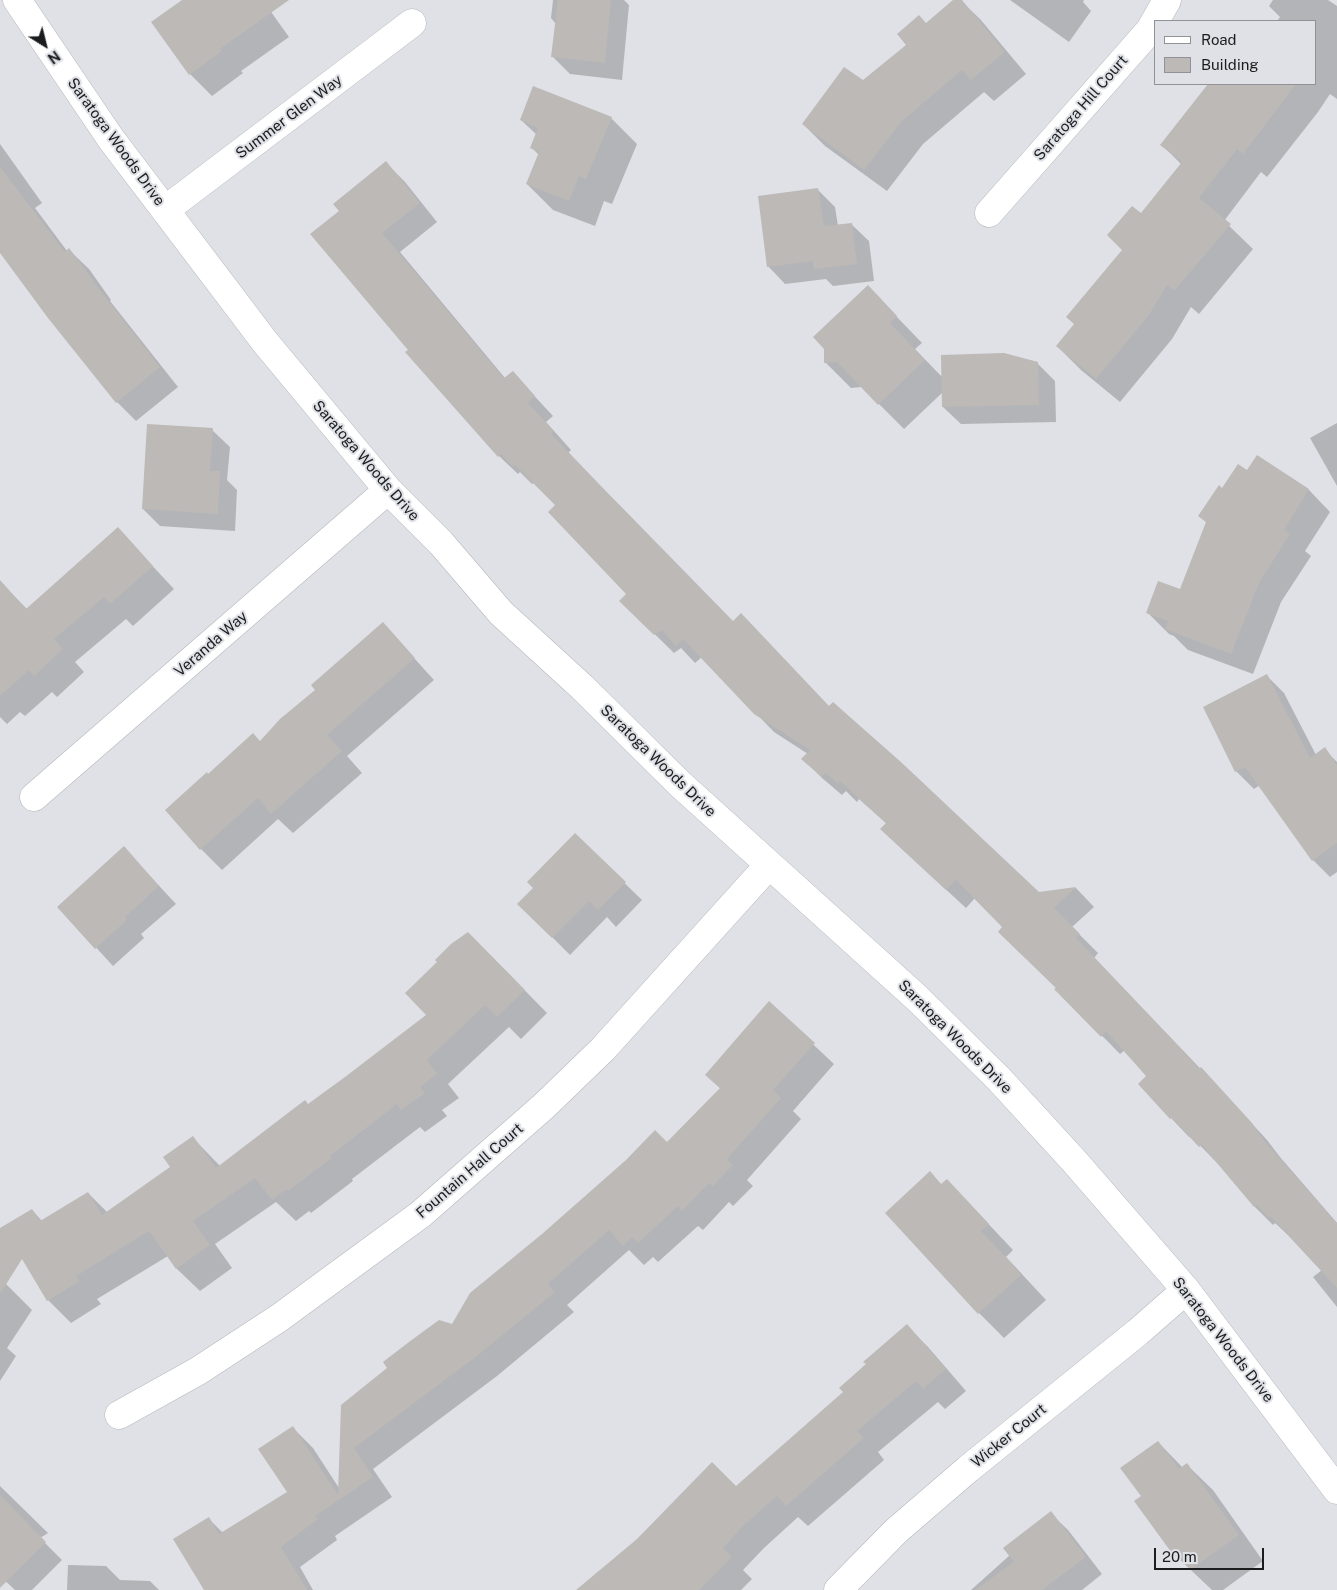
<!DOCTYPE html>
<html>
<head>
<meta charset="utf-8">
<style>
  body { margin:0 }
  #map { position:relative; width:1337px; height:1590px; overflow:hidden; background:#dfe1e6; font-family:"Public Sans",sans-serif }
  canvas { display:block }
  .legend { position:absolute; left:1154px; top:20px; width:162px; height:65px; box-sizing:border-box; background:#dfe1e6; border:1px solid #919296; margin:0; padding:6px 9px; list-style:none; font-size:15px; color:#1b1c1e }
  .legend li { display:flex; align-items:center; gap:10px; height:25px }
  .legend b { width:25px; border:1px solid #919296 }
  .north { position:absolute; left:20px; top:20px; width:50px; height:50px; -webkit-text-stroke:4px #dfe1e6; paint-order:stroke; rotate:144deg; font-size:14px; font-weight:700; line-height:20px; text-align:center; color:#1b1c1e }
  .north::after { content:''; display:block; margin:auto; width:18px; height:22px; background:#1b1c1e; clip-path:polygon(50% 0,100% 100%,50% 72%,0 100%) }
  .scale { position:absolute; left:1154px; top:1548px; width:110px; height:22px; box-sizing:border-box; border:2px solid #1b1c1e; border-top:0; padding-left:6px; font-size:15px; line-height:18px; white-space:nowrap; color:#1b1c1e; -webkit-text-stroke:4px #dfe1e6; paint-order:stroke }
</style>
</head>
<body>
<div id="map">
<canvas width="1337" height="1590"></canvas>
<ul class="legend">
<li><b style="height:6px;background:#fff"></b>Road</li>
<li><b style="height:14px;background:#bcb9b6"></b>Building</li>
</ul>
<div class="north">N</div>
<div class="scale">20 m</div>
</div>
<script>
const c = document.querySelector('canvas').getContext('2d');
c.lineJoin = 'round';
function paint(path, color) { c.fillStyle = color; c.fill(path, 'evenodd'); }
const toPath = rows => new Path2D(rows.map(r => 'M' + r).join(''));
function trace(path, color, width, dash) { c.strokeStyle = color; c.lineWidth = width; c.lineCap = dash ? 'butt' : 'round'; c.setLineDash(dash || []); c.stroke(path); }
function drawText(font, color, halo, rows, align = 'center') {
  c.font = font + ' "Public Sans",sans-serif'; c.lineWidth = 4; c.setLineDash([]); c.textBaseline = 'middle'; c.strokeStyle = halo; c.fillStyle = color; for (const [text, x, y, turn = 0] of rows) {
    c.save(); c.translate(x, y); c.rotate((+turn || 0) * Math.PI / 180); c.textAlign = isNaN(turn) ? turn : align; if (halo) c.strokeText(text, 0, 0); c.fillText(text, 0, 0); c.restore();
  }
}
paint(toPath([
  [184,0,282,0,269,9,289,37,241,71,243,73,212,96,190,74],
  [553,0,624,0,629,5,622,80,570,74,553,57,556,24,551,18],
  [955,0,960,0,980,19,1026,74,994,101,984,92,923,144,887,191,825,146,803,124,863,82,908,45,927,24],
  [1010,0,1084,0,1083,2,1091,11,1069,42],
  [1273,0,1328,0,1337,6,1337,99,1330,94,1318,112,1267,177,1261,172,1224,221,1253,249,1199,314,1191,307,1172,339,1120,402,1081,370,1057,346,1075,324,1124,250,1141,215,1182,165,1162,145,1210,84,1316,84,1316,21,1277,21,1280,17,1269,6],
  [611,118,637,144,612,204,604,201,595,226,553,210,527,184,539,155,532,148,537,135,521,120],
  [0,144,42,203,35,208,67,251,69,250,89,269,111,300,110,301,178,387,136,421,117,402,0,229],
  [386,163,405,182,437,222,400,252,505,378,512,372,553,416,546,422,571,450,568,453,733,622,1038,894,1076,888,1094,907,1072,927,1098,953,1094,958,1219,1088,1267,1140,1280,1157,1337,1223,1337,1307,1313,1277,1322,1270,1289,1234,1288,1235,1275,1223,1273,1225,1254,1206,1219,1165,1191,1136,1189,1137,1171,1118,1148,1076,1125,1050,1120,1054,1056,989,1057,988,1004,927,975,898,966,908,901,848,887,824,859,799,857,802,846,791,842,795,822,778,803,759,808,754,774,732,702,657,695,663,681,648,674,653,621,601,628,594,556,505,534,483,532,484,520,472,518,474,499,456,407,352,410,350,341,211],
  [818,190,835,207,838,226,851,224,869,241,874,281,833,286,826,279,785,284,768,266],
  [868,287,922,343,915,349,943,378,1038,364,1055,381,1056,422,961,424,943,407,943,392,904,429,862,387,851,388,825,362],
  [1337,423,1337,486,1310,438],
  [212,430,230,447,227,480,237,490,235,531,160,526,143,509],
  [1257,457,1309,490,1330,512,1305,551,1311,556,1281,602,1253,674,1188,650,1174,636,1169,634,1147,612,1181,591,1207,523,1200,516,1248,472],
  [118,529,174,589,133,626,126,619,75,662,84,672,57,697,52,692,25,716,20,712,7,724,0,717,0,588,3,585,28,610],
  [383,624,434,680,347,756,362,773,293,833,278,819,222,870,201,849,208,775,261,742,317,690],
  [1267,676,1284,693,1316,755,1324,749,1337,762,1337,872,1330,877,1313,860,1260,785,1254,789,1236,771,1204,708],
  [575,835,642,900,616,927,607,917,570,955,519,904,534,888],
  [124,848,176,904,141,934,144,938,113,966,59,907],
  [491,956,547,1013,521,1039,509,1027,448,1084,459,1098,442,1110,447,1116,425,1132,420,1127,352,1179,353,1181,311,1213,309,1211,296,1221,276,1202,215,1244,232,1268,200,1291,177,1269,168,1256,97,1299,101,1304,71,1323,48,1300,32,1210,42,1221,88,1193,108,1213,172,1167,193,1138,220,1166,309,1105,428,1015],
  [769,1003,834,1064,793,1111,801,1119,747,1180,753,1186,733,1206,729,1202,703,1230,698,1226,658,1262,653,1257,644,1265,629,1250,567,1305,574,1312,497,1376,373,1469,392,1497,335,1536,337,1540,300,1567,313,1590,205,1590,209,1519,223,1533,289,1492,293,1428,313,1448,339,1488,342,1406,452,1325,667,1143,721,1089,706,1075],
  [947,1180,1013,1250,1006,1257,1046,1300,1004,1338,979,1313,942,1185],
  [0,1280,6,1284,32,1310,7,1348,16,1356,0,1381],
  [907,1326,928,1347,966,1391,945,1409,938,1402,878,1452,884,1460,808,1526,798,1517,764,1548,743,1570,752,1579,741,1590,578,1590,736,1487,845,1392],
  [1158,1442,1183,1468,1187,1465,1213,1490,1263,1561,1223,1590,1212,1590,1175,1555,1142,1496],
  [0,1486,48,1533,40,1538,62,1560,32,1590,15,1590,0,1576],
  [1050,1513,1068,1530,1102,1574,1082,1590,971,1590,1010,1555],
  [68,1565,106,1566,120,1580,150,1581,159,1590,67,1590]
]), '#0003');
paint(toPath([
  [182,0,289,0,220,49,222,51,189,75,151,22],
  [558,0,611,0,605,63,551,57],
  [953,0,962,0,1005,52,971,80,962,70,901,122,864,170,802,124,844,67,863,80,906,45,897,34,919,15,926,23],
  [1208,84,1296,84,1243,154,1237,149,1199,198,1231,224,1174,291,1167,285,1149,315,1096,379,1056,346,1074,324,1066,317,1122,250,1107,235,1132,206,1141,213,1182,162,1160,145],
  [533,86,612,117,586,179,579,176,569,201,526,184,539,152,530,148,538,128,520,120],
  [386,161,420,203,382,233,504,378,513,371,535,396,528,403,554,431,551,434,599,484,733,621,741,613,829,706,833,702,902,763,1039,892,1076,887,1054,908,1080,934,1076,938,1191,1059,1199,1069,1201,1067,1252,1123,1261,1137,1337,1223,1337,1288,1270,1216,1268,1218,1257,1205,1254,1207,1202,1145,1199,1147,1172,1118,1170,1119,1138,1084,1146,1076,1106,1031,1101,1037,1054,989,1056,988,998,932,1002,927,956,880,946,890,880,829,886,823,840,781,838,784,826,773,822,777,801,759,810,750,754,714,683,639,676,646,662,630,654,635,619,601,626,594,548,512,555,505,515,465,513,467,501,454,498,457,405,352,408,350,310,234,339,211,333,204],
  [0,167,65,252,69,248,93,280,92,280,160,367,116,403,48,318,0,253],
  [818,188,824,226,852,223,857,264,814,269,813,261,767,267,758,196],
  [868,285,897,316,890,323,925,360,878,405,837,362,824,363,824,349,813,337],
  [1004,353,1038,362,1039,405,942,407,941,355],
  [147,424,213,428,210,471,220,471,218,514,142,509],
  [1257,455,1309,489,1284,530,1290,534,1260,581,1231,654,1165,629,1168,621,1146,613,1158,581,1180,589,1206,522,1198,516,1219,485,1222,488,1238,464,1247,470],
  [118,527,153,566,110,604,104,597,54,639,63,649,34,676,29,670,0,696,0,580,26,609],
  [383,622,415,658,327,735,342,751,271,814,258,798,200,850,165,810,207,772,208,774,253,733,260,741,280,719,315,690,311,685],
  [1267,674,1310,758,1325,747,1337,765,1337,843,1312,861,1245,767,1235,772,1203,707],
  [575,833,626,882,598,910,589,901,552,938,517,904,533,888,527,882],
  [124,846,159,886,125,917,127,920,95,949,57,907],
  [468,932,525,990,497,1017,485,1005,427,1060,437,1074,420,1087,425,1093,401,1110,397,1104,330,1156,332,1158,288,1191,286,1189,272,1200,255,1178,193,1221,210,1245,176,1269,149,1231,76,1276,80,1281,47,1301,22,1259,0,1294,0,1228,32,1209,40,1221,88,1192,102,1215,170,1167,163,1157,193,1136,216,1168,305,1100,308,1104,345,1077,426,1015,405,993,437,962,435,960,451,944],
  [769,1001,815,1043,773,1090,781,1098,727,1159,733,1165,713,1186,709,1183,682,1211,678,1206,638,1243,632,1237,623,1246,609,1230,548,1284,555,1292,477,1356,354,1448,373,1477,315,1516,318,1519,281,1547,307,1590,204,1590,173,1539,209,1517,219,1534,287,1492,258,1449,293,1426,338,1495,341,1405,387,1368,383,1362,409,1342,439,1320,452,1324,470,1293,542,1234,626,1160,655,1130,667,1142,720,1088,705,1075],
  [930,1171,941,1184,947,1179,989,1224,981,1231,1022,1274,978,1314,885,1213],
  [907,1324,946,1369,923,1389,916,1381,857,1431,864,1438,786,1506,777,1496,743,1526,723,1548,732,1557,699,1590,576,1590,637,1539,712,1462,736,1486,843,1392,839,1388,866,1364,863,1362],
  [1158,1441,1179,1469,1187,1463,1239,1535,1190,1570,1178,1553,1174,1556,1134,1501,1141,1496,1120,1468],
  [0,1495,46,1542,0,1588],
  [1051,1511,1086,1557,1042,1590,975,1590,1014,1562,1003,1548]
]), '#bcb9b6');
const street = toPath([
  [17,0,111,139,165,210,265,342,388,490,441,543,501,613,582,687,680,784,917,998,999,1079,1075,1162,1186,1290,1337,1490],
  [165,210,412,23],
  [989,213,1150,30,1167,0],
  [34,797,388,490],
  [119,1415,198,1371,279,1318,421,1214,544,1106,603,1049,769,865],
  [838,1590,896,1531,968,1469,1138,1332,1186,1290]
]);
trace(street, '#b6b8bc', 29);
trace(street, '#fff', 28);
drawText('15px', '#1b1c1e', '#dfe1e6', [
  ["Saratoga Hill Court",1081,108,-49],
  ["Summer Glen Way",289,117,-37],
  ["Saratoga Woods Drive",116,142,54],
  ["Saratoga Woods Drive",366,461,49],
  ["Veranda Way",211,644,-41],
  ["Saratoga Woods Drive",658,761,44],
  ["Saratoga Woods Drive",955,1037,45],
  ["Fountain Hall Court",470,1171,-41],
  ["Saratoga Woods Drive",1223,1340,52],
  ["Wicker Court",1009,1436,-39]
]);
</script>
</body>
</html>
